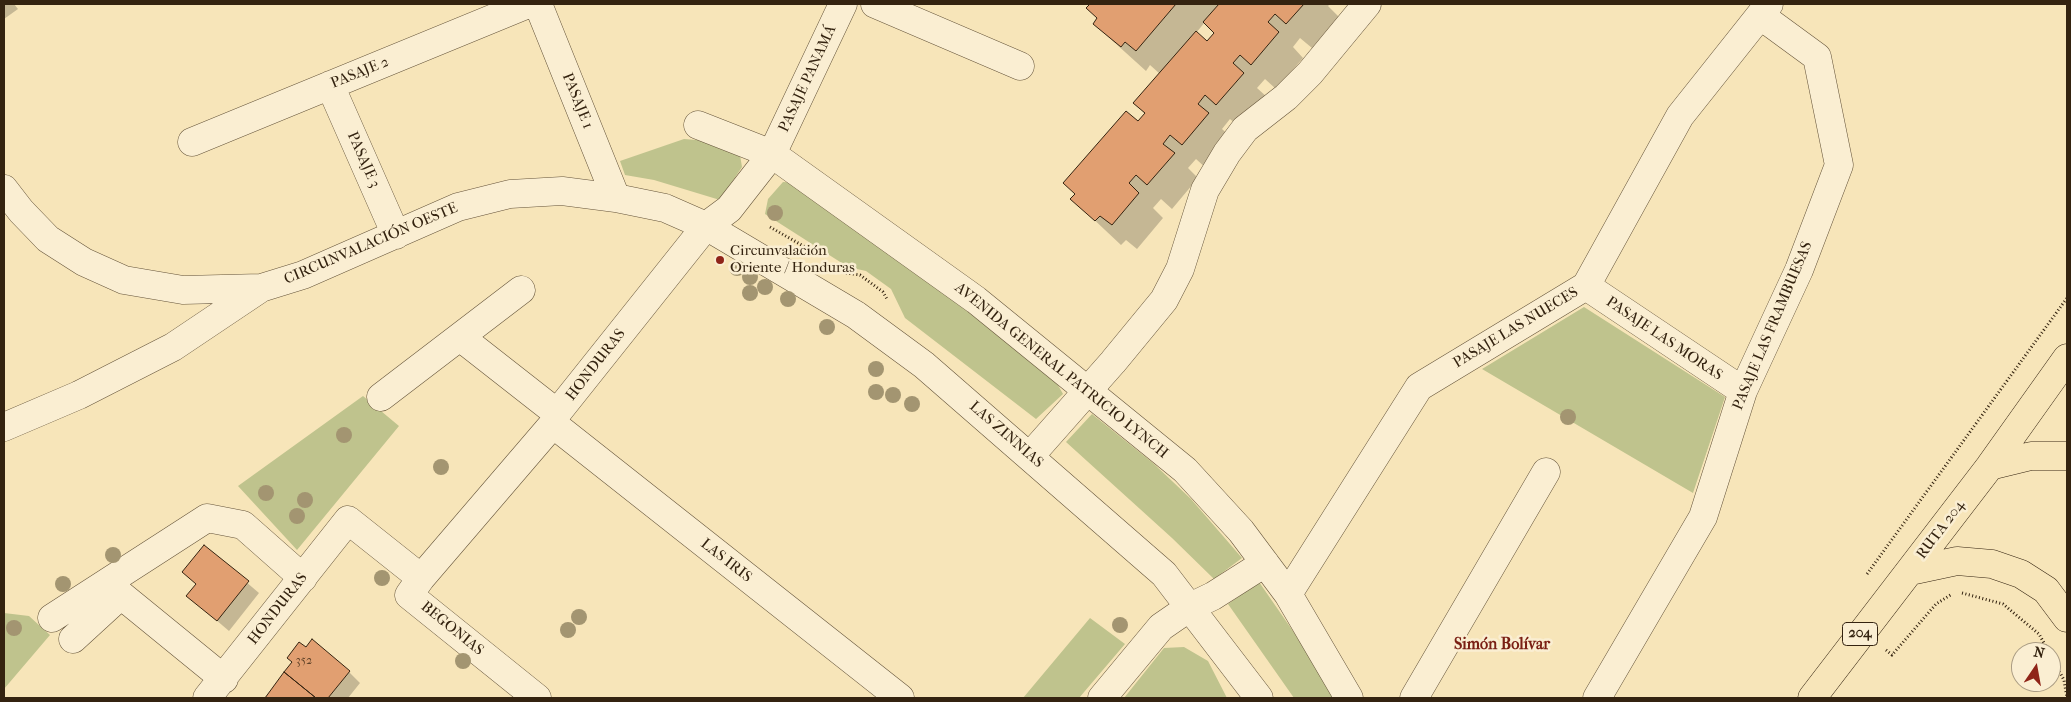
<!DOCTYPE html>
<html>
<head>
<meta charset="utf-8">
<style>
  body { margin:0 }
  #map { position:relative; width:2071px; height:702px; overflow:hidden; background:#f7e5b9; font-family:"IM FELL French Canon",serif }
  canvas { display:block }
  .frame { position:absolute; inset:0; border:5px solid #342310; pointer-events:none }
  .north { position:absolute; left:2011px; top:642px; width:50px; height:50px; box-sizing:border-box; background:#faeed2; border:1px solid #ab9d84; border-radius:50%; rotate:12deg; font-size:14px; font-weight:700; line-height:20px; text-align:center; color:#342310 }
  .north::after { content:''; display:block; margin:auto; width:18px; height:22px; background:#8f2418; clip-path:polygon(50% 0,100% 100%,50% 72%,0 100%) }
</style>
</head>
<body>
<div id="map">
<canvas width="2071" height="702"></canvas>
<div class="frame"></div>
<div class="north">N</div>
</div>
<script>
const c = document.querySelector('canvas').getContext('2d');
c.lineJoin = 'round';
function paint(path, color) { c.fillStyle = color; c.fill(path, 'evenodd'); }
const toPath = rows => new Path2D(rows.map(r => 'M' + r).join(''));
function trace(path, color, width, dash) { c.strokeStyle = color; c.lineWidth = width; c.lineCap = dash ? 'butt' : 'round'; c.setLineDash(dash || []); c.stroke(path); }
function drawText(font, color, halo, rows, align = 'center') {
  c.font = font + ' "IM FELL French Canon",serif'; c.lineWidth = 5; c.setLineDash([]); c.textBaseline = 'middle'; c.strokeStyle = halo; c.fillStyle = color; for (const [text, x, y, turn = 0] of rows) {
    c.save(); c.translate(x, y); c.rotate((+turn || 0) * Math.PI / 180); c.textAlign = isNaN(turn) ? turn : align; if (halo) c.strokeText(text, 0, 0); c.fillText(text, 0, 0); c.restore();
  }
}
paint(toPath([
  [684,139,709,141,740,155,742,167,720,200,654,180,625,175,620,161],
  [783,182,800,183,1054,378,1063,394,1036,419,905,318,891,289,866,271,848,267,765,214,768,199],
  [1584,307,1725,397,1693,493,1482,369],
  [363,396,399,426,297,550,238,486],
  [1092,414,1153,463,1191,499,1242,558,1214,579,1172,538,1066,442],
  [1259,582,1295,634,1334,698,1294,698,1228,604],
  [4,613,29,616,50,635,4,689],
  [1090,618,1125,644,1079,698,1023,698],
  [1184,647,1208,661,1227,698,1124,698,1164,648]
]), '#bfc38d');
paint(toPath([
  [4,4,14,4,18,9,4,19],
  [1092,4,1330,4,1328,6,1339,17,1312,48,1300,38,1293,47,1303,58,1276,89,1265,79,1257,88,1268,98,1241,129,1230,119,1222,129,1233,139,1207,169,1196,159,1188,168,1198,178,1172,209,1161,199,1153,208,1163,218,1137,249,1126,240,1121,245,1072,199,1145,114,1134,103,1160,74,1150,65,1146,71,1094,24,1098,19,1088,8],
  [1205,22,1216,33,1207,43,1196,33],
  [205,547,259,593,229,631,188,596,197,585,184,572],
  [306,649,349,672,360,683,348,698,265,697]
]), '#0003');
const building = toPath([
  [1090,4,1176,4,1136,51,1125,42,1121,47,1093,24,1097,18,1086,8,1090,4],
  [1219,4,1304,4,1286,24,1275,14,1268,22,1279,32,1251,65,1240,55,1233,63,1244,73,1216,105,1205,95,1198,104,1209,113,1182,145,1170,135,1163,144,1175,153,1147,185,1136,175,1129,183,1139,193,1112,225,1100,216,1095,221,1070,199,1075,194,1063,183,1126,111,1138,121,1145,113,1133,103,1196,31,1207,41,1214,33,1203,22,1219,4],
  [204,545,249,581,217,621,186,596,196,584,182,572,204,545],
  [312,639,350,671,328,698,316,698,284,672,292,662,287,658,299,642,306,647,312,639],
  [284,672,316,698,265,698,284,672]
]);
paint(building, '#e19f71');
trace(building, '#342310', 1);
const minor = toPath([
  [538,4,616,198],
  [875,4,1020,66],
  [330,85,396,235],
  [698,125,772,154,976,300,1185,470,1241,531,1288,594,1349,698],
  [192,142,528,4],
  [4,189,21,211,48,239,84,262,124,280,183,290,261,288,303,275,458,207,510,194,562,191,616,198,665,208,706,226,856,315,924,365,1164,574,1259,698],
  [1586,286,1743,391],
  [460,337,557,413],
  [381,397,521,290],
  [553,424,900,698],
  [4,427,79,395,173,347,261,288],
  [1030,456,1113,362,1164,300,1180,269,1205,190,1227,153,1245,129,1286,97,1310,73,1367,4],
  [421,578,553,424,557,413,706,226,729,209,772,154,843,4],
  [1288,594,1419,387,1586,286,1680,116,1769,4],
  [52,618,207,518,243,525,303,578],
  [73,639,121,595,224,679],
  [207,698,348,520,421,578,409,595,537,698],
  [1102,698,1161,627,1190,607,1213,596,1265,563],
  [1414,698,1546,472],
  [1597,698,1703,517,1743,391,1799,270,1839,165,1817,57,1761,16]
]);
const major = toPath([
  [1990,466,2031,456,2067,456],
  [1910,571,1957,561,1992,564,2021,574,2046,590,2067,618],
  [1812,698,1990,466,2067,358]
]);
trace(minor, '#65543a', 29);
trace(major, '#342310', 29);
trace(toPath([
  [770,227,805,247],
  [846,273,860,275,883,292,887,299],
  [1867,574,2067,298],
  [1962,593,2003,604,2039,634,2049,652],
  [1886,650,1892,655,1936,604,1952,594],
  [2051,656,2064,680,2067,698]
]), '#342310', 3, [1, 2.5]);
trace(minor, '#faeed2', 28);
trace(major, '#f7e5b9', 28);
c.fillStyle = '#a39571';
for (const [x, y] of [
  [775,213],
  [737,268],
  [750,277],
  [765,287],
  [750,293],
  [788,299],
  [827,327],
  [876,369],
  [876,392],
  [893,395],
  [912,404],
  [1568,417],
  [344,435],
  [441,467],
  [266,493],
  [305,500],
  [297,516],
  [113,555],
  [382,578],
  [63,584],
  [579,617],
  [1120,625],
  [14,628],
  [568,630],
  [463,661]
]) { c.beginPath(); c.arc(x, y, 8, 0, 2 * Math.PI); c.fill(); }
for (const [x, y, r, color] of [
  [720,260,5,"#8f2418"]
]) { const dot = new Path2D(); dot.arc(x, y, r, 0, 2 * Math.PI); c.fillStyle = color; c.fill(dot); trace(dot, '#faeed2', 2); }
drawText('12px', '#5f4228', null, [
  ["352",304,661]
]);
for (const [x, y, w] of [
  [1860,634,35]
]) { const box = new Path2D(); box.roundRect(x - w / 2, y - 11.5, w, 23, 4); c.fillStyle = '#faeed2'; c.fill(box); trace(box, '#342310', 1); }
drawText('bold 14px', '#342310', null, [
  ["204",1860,634]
]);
drawText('15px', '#342310', '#faeed2', [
  ["PASAJE 2",360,73,-22],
  ["PASAJE PANAMÁ",808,79,-65],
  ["PASAJE 1",577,101,68],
  ["PASAJE 3",363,160,66],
  ["CIRCUNVALACIÓN OESTE",371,244,-23],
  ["PASAJE LAS FRAMBUESAS",1773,326,-67],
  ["PASAJE LAS NUECES",1516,328,-31],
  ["PASAJE LAS MORAS",1664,339,34],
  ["HONDURAS",596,365,-52],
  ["AVENIDA GENERAL PATRICIO LYNCH",1061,371,39],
  ["LAS ZINNIAS",1006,435,41],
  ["RUTA 204",1941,530,-53],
  ["LAS IRIS",726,561,38],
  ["HONDURAS",278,609,-52],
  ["BEGONIAS",452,629,39]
]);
drawText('15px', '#342310', '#faeed2', [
  ["Circunvalación",730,251],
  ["Oriente / Honduras",730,268]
], 'left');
drawText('bold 16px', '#7a1f14', '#faeed2', [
  ["Simón Bolívar",1502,645]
]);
</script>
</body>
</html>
